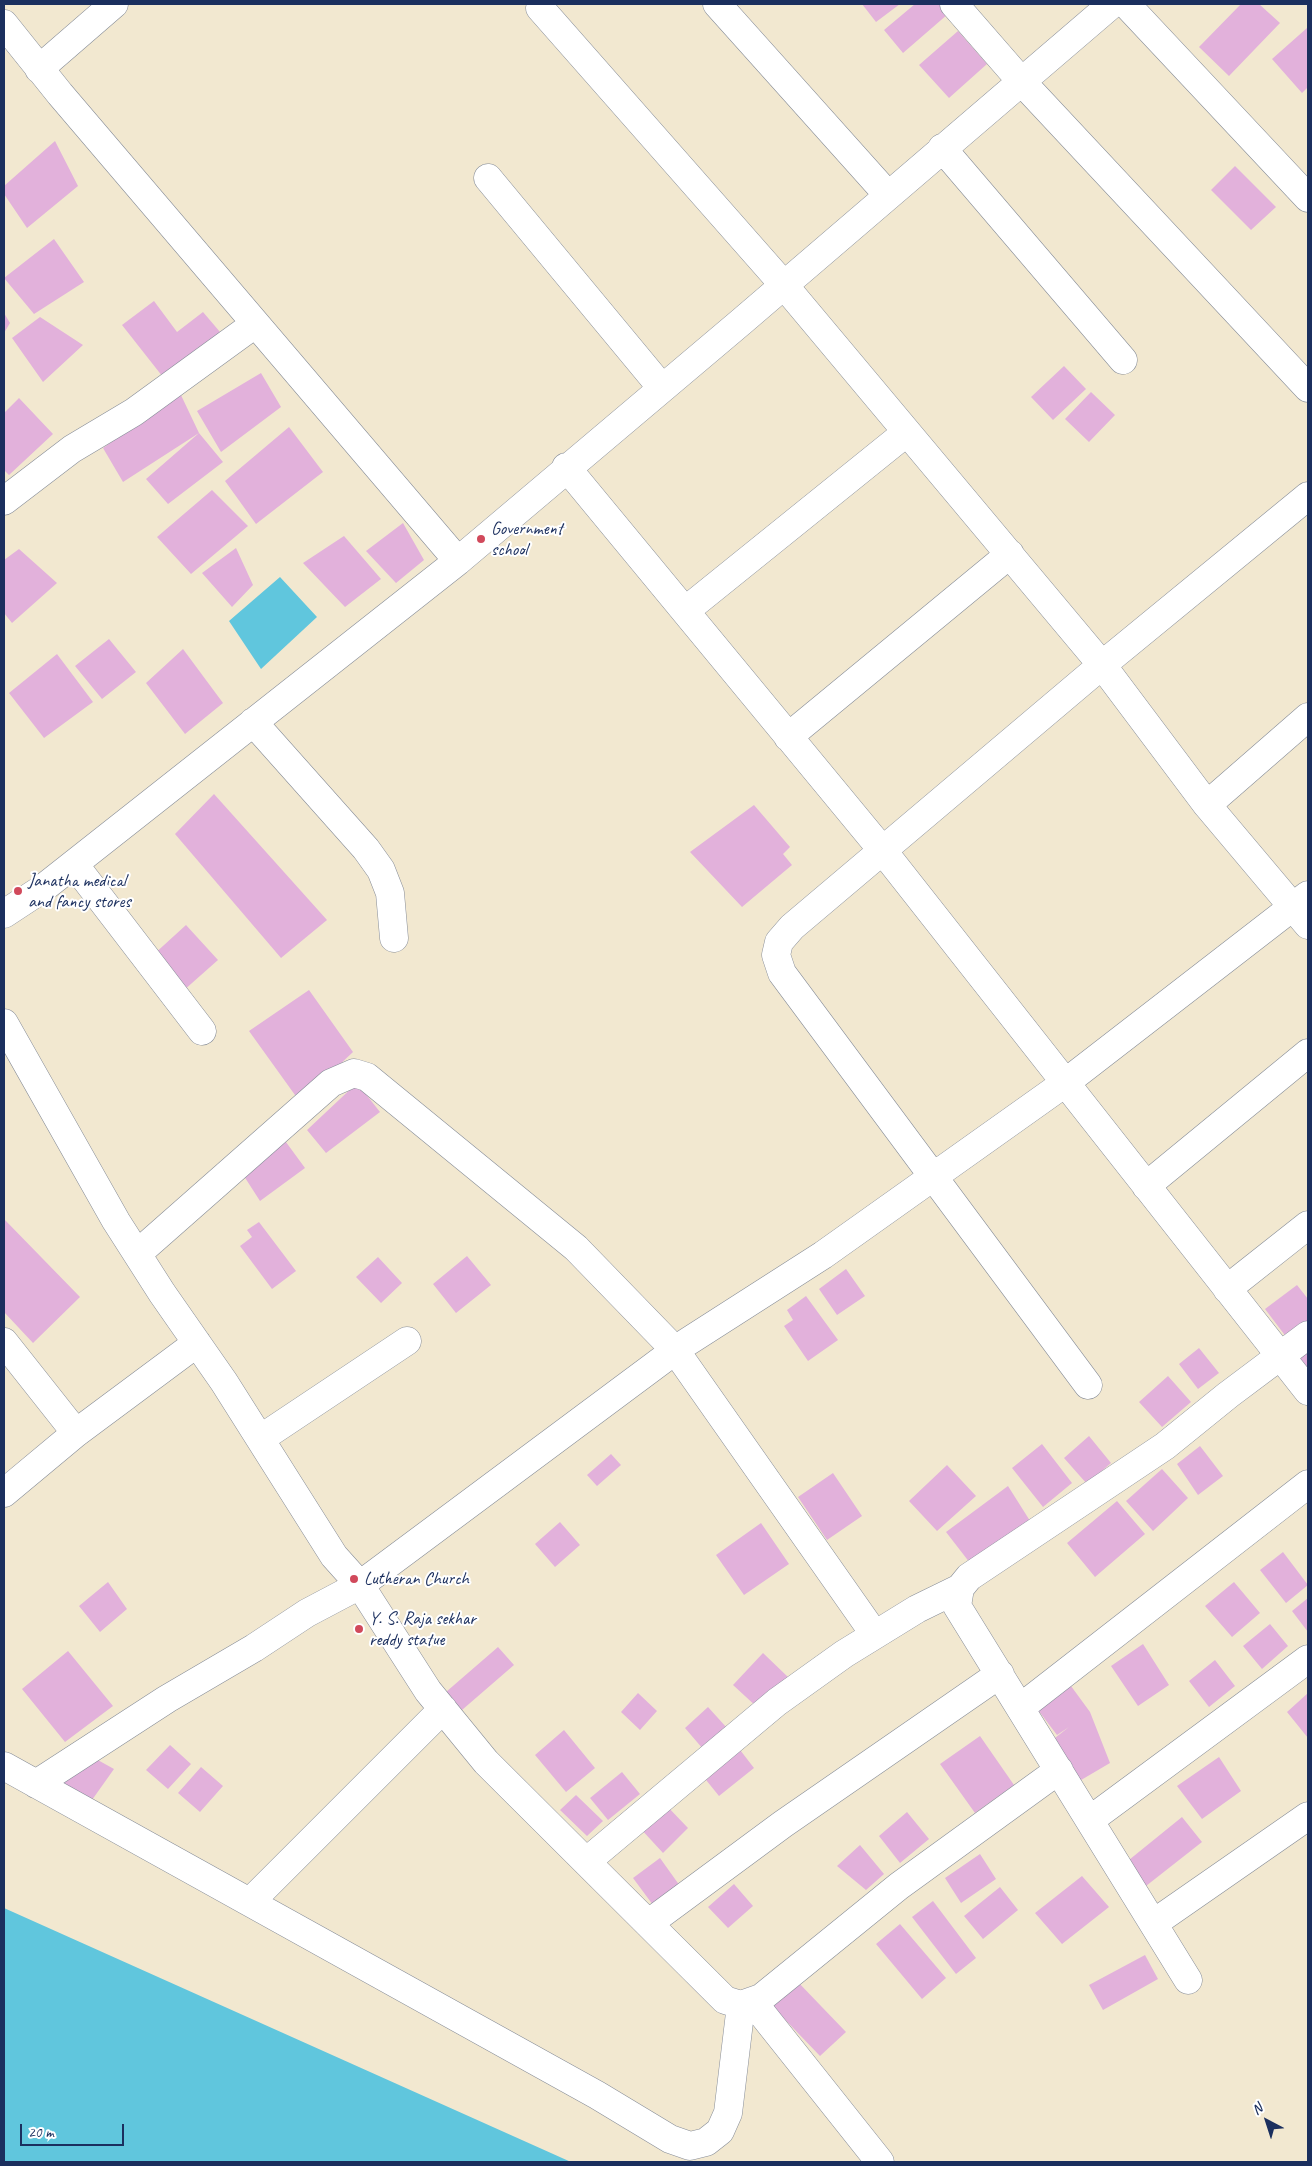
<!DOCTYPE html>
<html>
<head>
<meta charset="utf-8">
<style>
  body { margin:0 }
  #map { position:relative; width:1312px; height:2166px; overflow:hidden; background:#f2e8d0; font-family:Caveat,sans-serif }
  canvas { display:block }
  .frame { position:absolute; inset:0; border:5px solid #1b2f5e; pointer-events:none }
  .north { position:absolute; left:1242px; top:2096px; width:50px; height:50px; -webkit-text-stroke:4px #fff; paint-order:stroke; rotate:320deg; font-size:14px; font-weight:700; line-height:20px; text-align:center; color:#1b2f5e }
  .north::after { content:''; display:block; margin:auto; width:18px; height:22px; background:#1b2f5e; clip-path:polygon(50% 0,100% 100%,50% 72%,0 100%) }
  .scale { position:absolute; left:20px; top:2124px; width:104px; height:22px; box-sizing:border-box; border:2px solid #1b2f5e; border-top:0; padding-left:6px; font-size:15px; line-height:18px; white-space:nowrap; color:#1b2f5e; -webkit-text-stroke:4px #fff; paint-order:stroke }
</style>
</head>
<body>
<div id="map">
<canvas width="1312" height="2166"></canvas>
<div class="frame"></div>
<div class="north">N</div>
<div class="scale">20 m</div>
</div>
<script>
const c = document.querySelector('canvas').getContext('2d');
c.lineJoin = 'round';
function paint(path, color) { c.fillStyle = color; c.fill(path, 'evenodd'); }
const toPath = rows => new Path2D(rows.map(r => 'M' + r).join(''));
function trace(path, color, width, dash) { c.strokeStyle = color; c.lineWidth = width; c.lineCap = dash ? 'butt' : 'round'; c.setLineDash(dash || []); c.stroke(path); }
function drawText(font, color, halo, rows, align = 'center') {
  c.font = font + ' Caveat,sans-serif'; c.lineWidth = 4; c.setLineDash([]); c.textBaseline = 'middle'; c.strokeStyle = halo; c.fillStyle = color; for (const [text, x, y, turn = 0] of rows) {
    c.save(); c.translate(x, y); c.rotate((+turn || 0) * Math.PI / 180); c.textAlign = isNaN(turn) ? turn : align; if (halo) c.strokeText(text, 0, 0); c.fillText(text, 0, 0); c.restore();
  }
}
paint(toPath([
  [280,577,317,617,261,669,229,621],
  [4,1908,571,2162,4,2162]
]), '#60c6dd');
paint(toPath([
  [862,4,900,4,876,22],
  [915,4,939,4,948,14,903,53,884,30],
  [1241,4,1259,4,1280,23,1229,76,1199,47],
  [1307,28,1308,87,1302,93,1272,59],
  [958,31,987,64,949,98,919,65],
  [55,141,78,186,27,228,4,194,4,186],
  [1235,166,1276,207,1251,230,1211,190],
  [54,239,84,282,34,314,4,278],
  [154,301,177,332,203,312,226,339,170,386,122,325],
  [4,313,10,323,4,333],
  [40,317,83,345,43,382,12,338],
  [1064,366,1086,389,1053,420,1031,397],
  [261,373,281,407,221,452,197,411],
  [1091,392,1115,415,1089,442,1065,419],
  [180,393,199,433,223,462,168,504,146,479,199,433,123,482,103,448],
  [19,398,53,434,9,475,4,470,4,413],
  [289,427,323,472,256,524,225,481],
  [212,490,248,526,191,574,157,537],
  [403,523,424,560,396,583,366,551],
  [344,536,381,579,345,607,303,563],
  [236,548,253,585,232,607,202,573],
  [19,549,57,583,12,623,4,613,4,560],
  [109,639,136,672,102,699,75,666],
  [183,649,223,703,185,734,146,683],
  [57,654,93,702,44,738,9,693],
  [214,794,327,920,281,958,175,834],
  [754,805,790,847,783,854,792,865,742,907,690,852],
  [186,925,218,960,183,991,152,956],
  [309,990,353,1052,300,1102,249,1031],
  [357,1083,380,1112,326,1153,307,1130],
  [283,1138,305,1168,260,1201,242,1173],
  [4,1219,80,1297,33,1343,4,1312],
  [259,1222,296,1271,272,1289,240,1246,252,1237,247,1230],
  [467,1256,491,1285,456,1313,433,1284],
  [378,1257,402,1283,381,1303,356,1277],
  [846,1269,865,1296,837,1315,819,1289],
  [1297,1285,1308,1299,1308,1322,1287,1338,1265,1309],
  [806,1296,838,1340,808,1361,784,1326,793,1320,787,1310],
  [1199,1348,1219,1373,1198,1389,1179,1364],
  [1308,1349,1308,1375,1295,1360],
  [1168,1376,1191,1402,1162,1427,1139,1402],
  [1089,1436,1111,1463,1087,1484,1064,1458],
  [1042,1444,1072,1483,1043,1507,1012,1468],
  [1200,1446,1223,1476,1198,1495,1177,1464],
  [611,1454,621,1465,597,1486,587,1475],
  [947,1465,976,1496,937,1531,909,1501],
  [1162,1469,1188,1498,1153,1531,1126,1501],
  [833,1473,862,1516,827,1540,798,1497],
  [1008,1486,1032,1524,970,1563,946,1532],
  [1117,1501,1145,1534,1095,1577,1067,1543],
  [560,1522,580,1545,555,1567,535,1544],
  [761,1523,789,1564,744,1595,716,1555],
  [1283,1552,1308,1585,1286,1603,1260,1570],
  [108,1582,127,1609,100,1632,79,1606],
  [1234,1582,1260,1613,1232,1637,1205,1606],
  [1308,1598,1308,1632,1292,1611],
  [1270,1624,1288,1646,1262,1669,1243,1646],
  [1143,1644,1169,1685,1138,1706,1111,1666],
  [498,1647,514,1665,462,1710,446,1692],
  [68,1651,113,1706,65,1742,22,1689],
  [763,1653,788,1677,758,1708,733,1685],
  [1215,1660,1235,1686,1209,1707,1189,1681],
  [1071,1686,1090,1712,1110,1763,1076,1783,1051,1741,1069,1727,1057,1735,1038,1710],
  [638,1693,657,1711,640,1730,621,1712],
  [1308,1693,1308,1738,1287,1712],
  [708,1707,727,1728,703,1749,685,1728],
  [564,1730,595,1768,566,1792,535,1755],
  [980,1736,1014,1785,975,1813,940,1764],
  [170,1745,191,1764,168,1789,146,1770],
  [737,1746,754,1768,719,1796,702,1775],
  [87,1754,114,1769,92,1800,63,1783],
  [1219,1757,1241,1791,1202,1819,1177,1786],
  [201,1767,223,1786,200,1812,178,1793],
  [622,1772,640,1794,608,1820,590,1798],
  [576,1795,603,1821,587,1836,560,1810],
  [665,1804,688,1828,663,1853,640,1828],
  [907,1812,929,1839,900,1863,879,1836],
  [1182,1817,1202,1842,1146,1886,1124,1864],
  [860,1845,884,1874,866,1890,837,1866],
  [980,1854,996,1879,961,1903,945,1878],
  [660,1858,680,1886,653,1905,633,1878],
  [1082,1876,1109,1907,1062,1944,1035,1913],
  [734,1884,753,1906,728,1928,708,1907],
  [1000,1887,1018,1910,983,1939,964,1916],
  [933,1901,976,1958,956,1974,912,1917],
  [900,1924,946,1978,922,1999,876,1944],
  [1145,1955,1158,1979,1103,2010,1089,1985],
  [796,1980,846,2032,820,2056,771,2005]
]), '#e2b1db');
const minor = toPath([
  [717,4,888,195],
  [954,4,1021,81,1308,388],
  [1126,4,1308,198],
  [540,8,783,284,1102,665,1207,805,1308,925],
  [4,24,60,94,458,561],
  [39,69,114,4],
  [942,148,1123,360],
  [488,178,662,388],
  [566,467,883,851,1308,1391],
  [4,501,72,449,134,412,255,324],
  [685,611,907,432],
  [253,722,366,849,381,870,390,893,394,938],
  [788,737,1010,554],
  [1207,805,1308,717],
  [74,864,202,1031],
  [4,914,42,889,458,561,741,322,1112,4],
  [4,1023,116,1221,162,1293,224,1382,334,1556,360,1585,681,1346,823,1255,1065,1083,1308,895],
  [1146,1186,1308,1053],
  [137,1254,331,1083,354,1073,367,1077,576,1248,675,1350,875,1635],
  [1227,1289,1308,1225],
  [4,1342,76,1433],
  [1088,1385,782,973,776,955,779,942,792,927,1102,665,1308,496],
  [260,1439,407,1341],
  [4,1493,76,1433,197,1343],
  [1020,1708,1308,1484],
  [4,1766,597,2095,670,2139,690,2146,706,2142,720,2131,728,2113,741,2005],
  [36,1784,167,1699,254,1648,307,1613,360,1585,428,1691,486,1762,725,2000,741,2005,761,1998,899,1886,1059,1770],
  [1090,1820,1308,1659],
  [587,1861,777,1702,844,1654,917,1609,960,1588],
  [251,1901,443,1709],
  [649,1923,783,1824,1000,1674],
  [1154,1923,1308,1816],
  [1188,1980,957,1606,960,1588,969,1577,1165,1446,1228,1395,1308,1335],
  [752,2001,880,2162]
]);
trace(minor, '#868c97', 29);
trace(minor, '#fff', 28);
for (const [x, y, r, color] of [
  [481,539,5,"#d1495b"],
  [18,891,5,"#d1495b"],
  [354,1579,5,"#d1495b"],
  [359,1629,5,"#d1495b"]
]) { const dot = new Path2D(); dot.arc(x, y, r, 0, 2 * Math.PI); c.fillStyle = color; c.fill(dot); trace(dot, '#fff', 2); }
drawText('18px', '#1b2f5e', '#fff', [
  ["Government",491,529],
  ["school",491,550],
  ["Janatha medical",28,881],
  ["and fancy stores",28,902],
  ["Lutheran Church",364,1579],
  ["Y. S. Raja sekhar",369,1619],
  ["reddy statue",369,1640]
], 'left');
</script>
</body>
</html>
